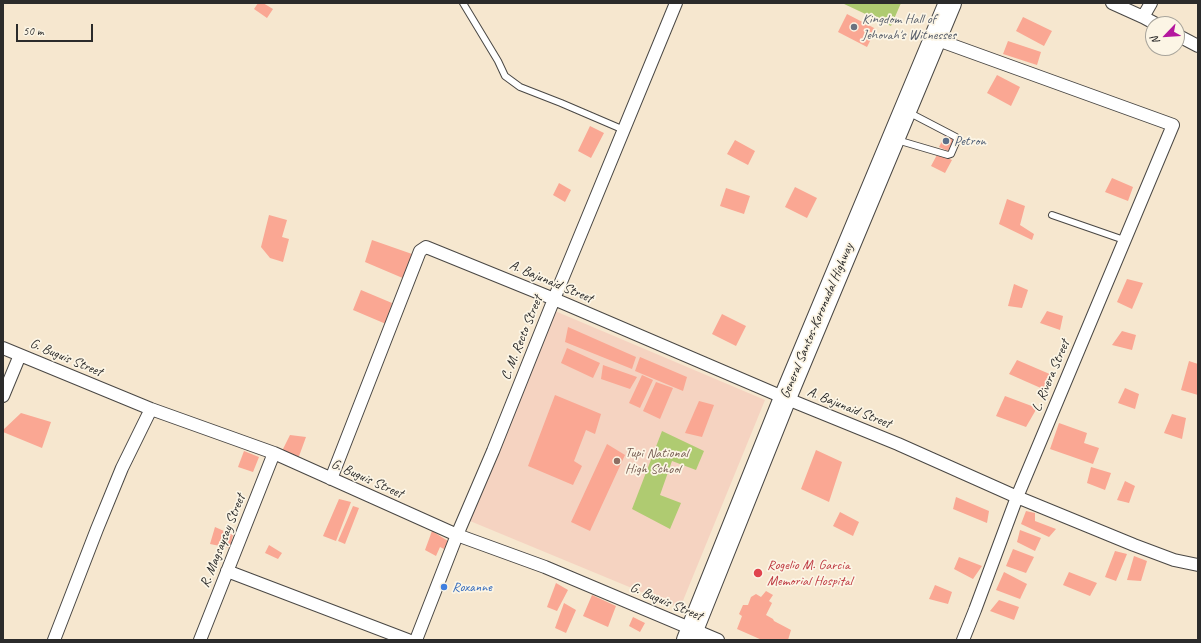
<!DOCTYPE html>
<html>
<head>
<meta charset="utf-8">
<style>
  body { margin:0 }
  #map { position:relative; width:1201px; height:643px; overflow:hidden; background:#f6e7cf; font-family:Caveat,sans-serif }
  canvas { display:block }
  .frame { position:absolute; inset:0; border:4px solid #2b2b2b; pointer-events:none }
  .north { position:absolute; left:1145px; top:16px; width:40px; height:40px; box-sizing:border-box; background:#fcf5e5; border:1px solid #a8a49b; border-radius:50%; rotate:245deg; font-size:11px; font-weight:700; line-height:16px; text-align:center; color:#2b2b2b }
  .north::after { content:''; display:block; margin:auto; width:14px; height:18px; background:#b5179e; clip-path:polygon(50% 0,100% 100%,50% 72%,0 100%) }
  .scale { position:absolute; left:16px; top:24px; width:77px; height:18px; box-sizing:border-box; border:2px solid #2b2b2b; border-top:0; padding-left:5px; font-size:12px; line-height:14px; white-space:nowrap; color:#2b2b2b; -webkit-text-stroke:3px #fcf5e5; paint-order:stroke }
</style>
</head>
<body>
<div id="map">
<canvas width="1201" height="643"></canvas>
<div class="frame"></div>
<div class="north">N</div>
<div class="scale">50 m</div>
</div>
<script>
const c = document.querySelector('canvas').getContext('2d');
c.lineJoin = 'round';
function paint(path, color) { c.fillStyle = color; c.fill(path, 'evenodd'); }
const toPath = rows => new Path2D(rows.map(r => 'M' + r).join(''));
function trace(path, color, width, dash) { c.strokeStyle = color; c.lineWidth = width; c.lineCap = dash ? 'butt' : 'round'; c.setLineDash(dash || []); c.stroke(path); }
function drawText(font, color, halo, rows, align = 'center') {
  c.font = font + ' Caveat,sans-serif'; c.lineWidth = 3.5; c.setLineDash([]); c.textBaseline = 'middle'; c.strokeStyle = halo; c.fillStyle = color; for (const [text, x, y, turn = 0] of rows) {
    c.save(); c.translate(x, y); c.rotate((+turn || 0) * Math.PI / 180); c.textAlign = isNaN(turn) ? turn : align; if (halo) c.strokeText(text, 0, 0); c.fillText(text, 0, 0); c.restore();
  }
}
paint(toPath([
  [555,311,765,400,680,608,470,521]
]), '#f5d3c1');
paint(toPath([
  [842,3,901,3,891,26],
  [662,431,704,451,696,470,672,461,660,495,681,503,670,529,632,509]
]), '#afcb71');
paint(toPath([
  [258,3,263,3,273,9,267,18,254,9],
  [847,14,876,29,867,47,838,32],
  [1023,17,1052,31,1044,46,1016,31],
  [1008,41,1041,52,1037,65,1003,54],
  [997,75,1020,87,1011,106,987,93],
  [590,126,604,133,591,158,578,151],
  [946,133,955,137,948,151,939,147],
  [735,140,755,151,748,165,727,154],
  [938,153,952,160,945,173,931,166],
  [1112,178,1133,187,1128,201,1105,192],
  [559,183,571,190,565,202,553,195],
  [795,187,817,198,807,218,785,207],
  [726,188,750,196,744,214,720,206],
  [1007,199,1025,206,1020,225,1034,234,1032,240,999,224],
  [269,215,287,220,282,237,289,239,283,262,270,258,261,247],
  [372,240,412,254,405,279,365,262],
  [1127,279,1143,283,1132,309,1117,302],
  [1014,284,1028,290,1022,308,1008,306],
  [361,290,392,303,386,324,353,310],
  [1047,311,1063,316,1060,330,1040,323],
  [722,314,746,326,736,346,712,334],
  [568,327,636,357,632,369,565,342],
  [1122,331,1136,335,1132,350,1112,345],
  [567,348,600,363,593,378,561,363],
  [640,357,687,377,683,391,635,371],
  [1017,360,1052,375,1043,389,1009,374],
  [1189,361,1198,364,1198,395,1181,390],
  [603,365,637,377,630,389,601,379],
  [642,375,653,380,640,408,629,403],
  [656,382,673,388,660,419,643,411],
  [1125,388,1139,394,1135,409,1118,403],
  [555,395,601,414,595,434,586,430,574,461,582,466,573,485,528,466],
  [1005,396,1037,408,1026,427,996,416],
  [699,401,714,405,702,437,685,433],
  [21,413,51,422,42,448,3,432,3,430],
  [1172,414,1186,418,1182,439,1164,433],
  [1059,423,1087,433,1084,443,1099,448,1093,464,1050,449],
  [290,435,306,437,298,459,281,453],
  [607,444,625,455,590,531,571,522],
  [816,450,842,462,829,502,801,489],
  [244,451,259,457,253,472,238,467],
  [1091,467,1111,473,1105,490,1087,483],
  [1125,481,1135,486,1129,503,1117,500],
  [956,497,989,511,987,523,953,509],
  [339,499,351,502,336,541,323,536],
  [353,506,359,508,345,544,338,541],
  [1026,511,1035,513,1035,521,1056,529,1049,537,1021,524],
  [840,512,859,522,853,536,833,526],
  [215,527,233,535,230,548,210,544],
  [1020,530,1041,538,1035,551,1017,542],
  [432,531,448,541,444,549,440,547,436,556,425,550],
  [269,545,282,553,278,559,265,553],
  [1013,549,1034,557,1026,573,1006,566],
  [1115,551,1127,554,1116,581,1105,577],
  [1134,556,1147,561,1141,581,1127,580],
  [959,557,982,566,973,579,954,569],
  [1004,572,1027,584,1020,599,996,590],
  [1069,572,1097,583,1090,596,1063,585],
  [556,583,568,590,557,611,547,607],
  [935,585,952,592,948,604,929,599],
  [766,591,773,595,769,601,772,603,766,615,773,619,774,621,791,630,788,640,762,640,737,629,742,616,739,614,743,605,748,605,751,597,756,594,761,597],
  [592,595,616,606,608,627,583,616],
  [999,600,1019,607,1014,620,990,611],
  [564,603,576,610,566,633,555,628],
  [633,617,645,623,640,632,629,626]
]), '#faa793');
const lane = toPath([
  [463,3,498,61,505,76,520,87,561,103,624,130],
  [897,140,948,155,951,154,957,140,956,137,908,112],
  [1052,215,1124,240]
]);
const street = toPath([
  [1112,3,1143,17,1156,24],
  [1143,17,1151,3],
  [1177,35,1198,46],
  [935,39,1173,125,1017,497,975,610,963,640],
  [3,348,151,409,274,453,457,535,545,567,718,640],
  [3,396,20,355],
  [331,479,420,251,426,247,554,299,785,398,898,444,1017,497,1134,545,1174,560,1198,565],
  [227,571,408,640],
  [54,640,97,529,122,468,151,409],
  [200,640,274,453],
  [416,640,457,535,493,451,554,299,676,3]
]);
const highway = toPath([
  [688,640,785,398,950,3]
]);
trace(lane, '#494744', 8);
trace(street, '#494744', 14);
trace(highway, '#494744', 24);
trace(lane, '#fff', 6);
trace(street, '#fff', 12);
trace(highway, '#fff', 22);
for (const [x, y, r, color] of [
  [854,27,4,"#6b7280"],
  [946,141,4,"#5c6f8a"],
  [617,461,4,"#8d6e63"],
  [758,573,5,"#e0444e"],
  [444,587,4,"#3f7fe0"]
]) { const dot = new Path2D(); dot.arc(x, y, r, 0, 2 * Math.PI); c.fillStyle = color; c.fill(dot); trace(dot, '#fcf5e5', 1.5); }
drawText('14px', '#5b616d', '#fcf5e5', [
  ["Kingdom Hall of",862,19],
  ["Jehovah's Witnesses",862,35]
], 'left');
drawText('14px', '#4e5e75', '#fcf5e5', [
  ["Petron",954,141]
], 'left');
drawText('14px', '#2b2b2b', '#fcf5e5', [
  ["A. Bajunaid Street",551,282,23],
  ["General Santos-Koronadal Highway",817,321,-67],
  ["C. M. Recto Street",522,338,-68],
  ["G. Buguis Street",66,358,23],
  ["L. Rivera Street",1051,376,-67],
  ["A. Bajunaid Street",849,408,22],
  ["G. Buguis Street",367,479,24],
  ["R. Magsaysay Street",223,541,-68],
  ["G. Buguis Street",666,602,23]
]);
drawText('14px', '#785e54', '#fcf5e5', [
  ["Tupi National",625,453],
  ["High School",625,469]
], 'left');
drawText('14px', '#be3a42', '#fcf5e5', [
  ["Rogelio M. Garcia",767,565],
  ["Memorial Hospital",767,581]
], 'left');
drawText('14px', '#366cbe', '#fcf5e5', [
  ["Roxanne",452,587]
], 'left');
</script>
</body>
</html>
